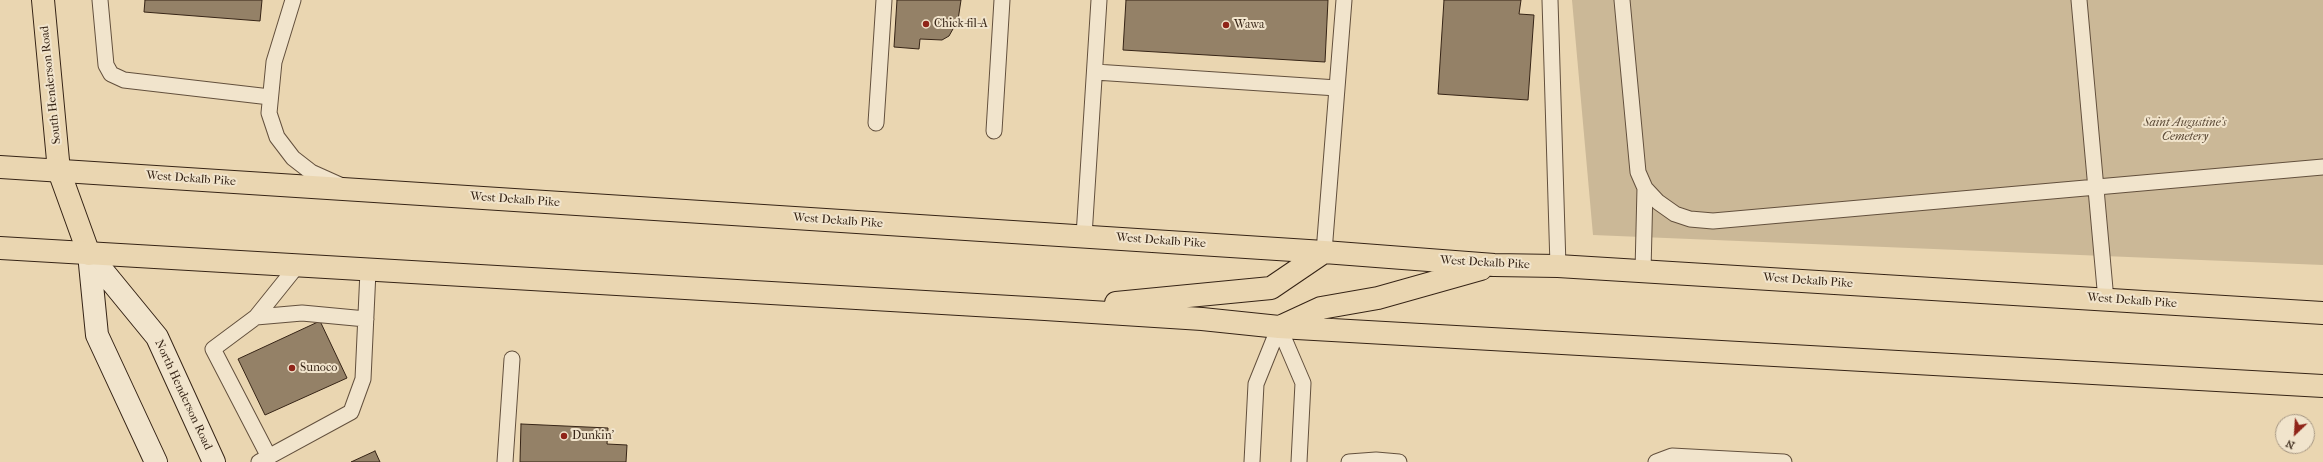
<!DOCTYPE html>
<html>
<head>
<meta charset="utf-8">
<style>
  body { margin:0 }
  #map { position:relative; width:2323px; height:462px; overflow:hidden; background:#ead6b1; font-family:"IM FELL French Canon",serif }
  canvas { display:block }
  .north { position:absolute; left:2275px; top:414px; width:40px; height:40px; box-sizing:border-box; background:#f1e4cc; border:1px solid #a69783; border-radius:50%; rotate:205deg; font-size:11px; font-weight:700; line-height:16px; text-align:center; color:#362416 }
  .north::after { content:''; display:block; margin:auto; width:14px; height:18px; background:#8f2418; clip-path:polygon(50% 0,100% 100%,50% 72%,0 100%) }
</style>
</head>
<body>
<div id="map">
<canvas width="2323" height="462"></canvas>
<div class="north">N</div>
</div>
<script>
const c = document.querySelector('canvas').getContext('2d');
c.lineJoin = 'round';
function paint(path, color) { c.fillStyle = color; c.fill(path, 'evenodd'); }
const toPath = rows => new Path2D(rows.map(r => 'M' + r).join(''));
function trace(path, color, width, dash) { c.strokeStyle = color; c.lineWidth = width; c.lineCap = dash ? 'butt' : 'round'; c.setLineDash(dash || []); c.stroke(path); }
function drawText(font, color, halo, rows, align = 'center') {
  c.font = font + ' "IM FELL French Canon",serif'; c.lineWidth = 4; c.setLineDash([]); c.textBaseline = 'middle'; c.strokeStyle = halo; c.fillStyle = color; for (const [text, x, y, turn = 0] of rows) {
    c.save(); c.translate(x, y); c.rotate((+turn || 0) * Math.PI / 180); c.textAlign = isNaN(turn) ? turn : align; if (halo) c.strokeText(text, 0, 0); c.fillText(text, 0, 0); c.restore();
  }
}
paint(toPath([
  [1572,0,2323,0,2323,265,1593,235]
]), '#cbb897');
const building = toPath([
  [145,0,262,0,260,21,144,12,145,0],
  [897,0,961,0,958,20,949,36,942,40,920,39,919,49,894,47,897,0],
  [1126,0,1328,0,1325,62,1123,50,1126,0],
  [1444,0,1521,0,1519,14,1534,15,1528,100,1438,94,1444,0],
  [320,321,347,378,265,415,238,359,320,321],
  [521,424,608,428,607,444,627,445,626,462,520,462,521,424],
  [375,451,380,462,351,462,375,451]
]);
paint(building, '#948167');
trace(building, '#362416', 1);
const service = toPath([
  [100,0,106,65,111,74,124,80,270,97],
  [293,0,274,62,269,113,277,137,293,158,311,172,340,185],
  [1550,0,1558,266],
  [1622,0,1638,172,1645,188,1658,202,1675,214,1690,219,1713,221,2323,167],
  [2079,0,2106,300],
  [1095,72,1337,88],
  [876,123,884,0],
  [994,131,1002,0],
  [1084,236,1099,0],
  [1324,252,1344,0],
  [1643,271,1645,188],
  [256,317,302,313,366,319],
  [1279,327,1303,383,1299,462],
  [269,457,213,349,256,317,297,266],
  [259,462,351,412,363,379,368,271],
  [505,462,512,359],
  [1252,462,1256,384,1279,327],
  [1349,462,1376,460,1399,462],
  [1656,462,1672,456,1784,462]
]);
const secondary = toPath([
  [89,254,157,337,214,462],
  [89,254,97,335,156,462]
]);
const primary = toPath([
  [43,0,59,171,89,254]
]);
const trunk = toPath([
  [0,167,1324,252,1494,265,1558,266,2323,313],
  [0,248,1045,309,1202,319,1279,327,2323,386],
  [1116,303,1271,288,1324,252],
  [1282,326,1321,308,1378,298,1481,269]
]);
trace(service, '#63503d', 17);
trace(secondary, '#362416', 24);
trace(primary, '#362416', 24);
trace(trunk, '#362416', 24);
trace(service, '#f1e4cc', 15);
trace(secondary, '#f1e4cc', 22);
trace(primary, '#ead6b1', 22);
trace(trunk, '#ead6b1', 22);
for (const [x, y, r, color] of [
  [926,24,4,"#8f2418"],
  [1226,25,4,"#8f2418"],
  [292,368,4,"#8f2418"],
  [564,436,4,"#8f2418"]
]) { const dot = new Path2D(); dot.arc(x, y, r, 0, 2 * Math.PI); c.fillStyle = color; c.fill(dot); trace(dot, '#f1e4cc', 1.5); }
drawText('12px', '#362416', '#f1e4cc', [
  ["Chick-fil-A",934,24],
  ["Wawa",1234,25],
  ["Sunoco",300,368],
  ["Dunkin'",572,436]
], 'left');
drawText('12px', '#362416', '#f1e4cc', [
  ["South Henderson Road",51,85,-96],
  ["West Dekalb Pike",191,179,4],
  ["West Dekalb Pike",515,200,4],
  ["West Dekalb Pike",838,221,4],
  ["West Dekalb Pike",1161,241,4],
  ["West Dekalb Pike",1485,263,3],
  ["West Dekalb Pike",1808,281,4],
  ["West Dekalb Pike",2132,301,4],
  ["North Henderson Road",183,395,65]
]);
drawText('italic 12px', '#5b4936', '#f1e4cc', [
  ["Saint Augustine's",2185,123],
  ["Cemetery",2185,137]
]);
</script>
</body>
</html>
